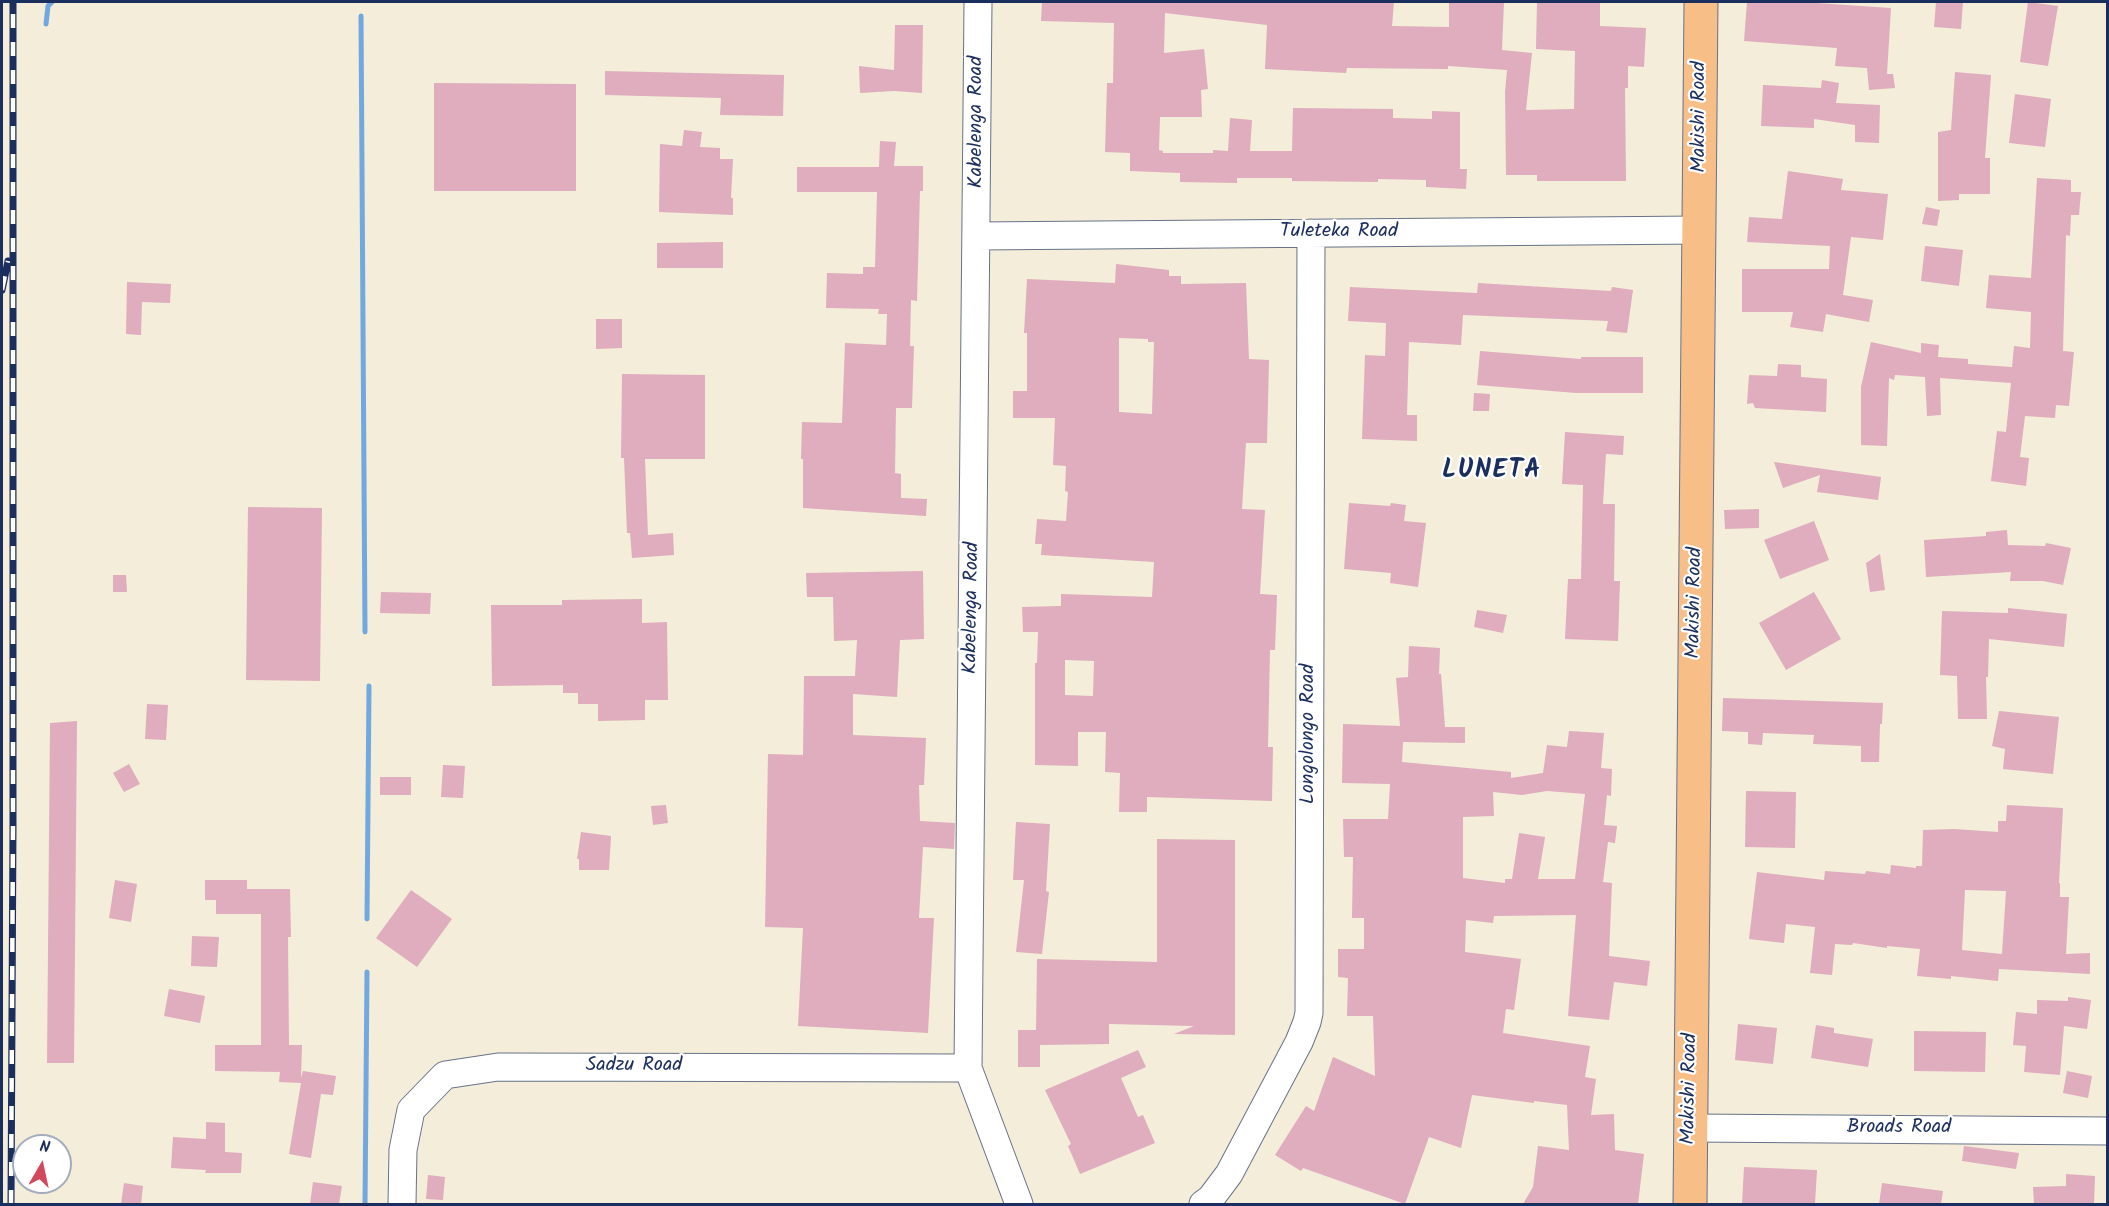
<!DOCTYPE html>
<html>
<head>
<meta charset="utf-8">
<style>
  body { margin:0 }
  #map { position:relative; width:2109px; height:1206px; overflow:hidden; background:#f3edda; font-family:Kalam,sans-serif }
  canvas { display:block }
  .frame { position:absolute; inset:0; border:3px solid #1b2f5e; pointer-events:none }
  .north { position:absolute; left:12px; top:1134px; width:60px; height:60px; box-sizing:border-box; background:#fff; border:2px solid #a4acbf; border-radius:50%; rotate:9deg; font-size:16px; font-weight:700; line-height:24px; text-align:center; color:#1b2f5e }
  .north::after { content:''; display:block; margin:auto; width:21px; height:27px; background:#d1495b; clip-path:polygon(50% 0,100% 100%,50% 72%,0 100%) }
</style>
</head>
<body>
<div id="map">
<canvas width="2109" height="1206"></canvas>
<div class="frame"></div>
<div class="north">N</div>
</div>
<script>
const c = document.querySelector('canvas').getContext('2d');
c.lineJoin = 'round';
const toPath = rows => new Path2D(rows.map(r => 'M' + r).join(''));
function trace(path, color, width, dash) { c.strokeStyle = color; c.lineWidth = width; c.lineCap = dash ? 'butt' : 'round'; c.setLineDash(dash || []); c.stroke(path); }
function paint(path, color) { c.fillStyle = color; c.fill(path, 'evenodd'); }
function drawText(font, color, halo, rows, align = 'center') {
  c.font = font + ' Kalam,sans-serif'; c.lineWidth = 4.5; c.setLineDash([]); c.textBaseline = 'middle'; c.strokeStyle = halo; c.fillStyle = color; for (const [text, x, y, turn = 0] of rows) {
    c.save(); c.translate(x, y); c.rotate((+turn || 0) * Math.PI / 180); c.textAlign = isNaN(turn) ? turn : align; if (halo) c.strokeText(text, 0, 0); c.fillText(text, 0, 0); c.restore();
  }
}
trace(toPath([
  [361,16,365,632],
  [46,24,48,6,52,2],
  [367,919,369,686],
  [365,1204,367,972]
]), '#72a8e0', 5);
paint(toPath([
  [1042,2,1394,2,1392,26,1449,27,1449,2,1504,2,1502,50,1532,53,1526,110,1574,109,1575,51,1536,49,1537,2,1600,2,1600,26,1646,28,1644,67,1628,66,1628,88,1625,88,1626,181,1537,181,1537,175,1506,175,1505,92,1507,70,1448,66,1448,69,1347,68,1346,73,1265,69,1267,25,1165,13,1164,53,1204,49,1208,89,1201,90,1202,117,1160,117,1159,150,1163,151,1163,153,1213,153,1213,150,1228,151,1230,118,1252,120,1250,151,1292,151,1293,108,1393,109,1393,118,1432,119,1432,111,1460,112,1460,169,1467,169,1466,189,1426,187,1426,180,1378,179,1378,182,1292,181,1292,178,1237,178,1237,183,1180,182,1180,173,1130,171,1130,153,1105,152,1107,83,1113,83,1114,23,1041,21],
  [1747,2,1801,2,1891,8,1887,74,1893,74,1895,88,1869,90,1867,68,1835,66,1837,48,1744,41],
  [1936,2,1963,2,1961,29,1934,27],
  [2028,2,2058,6,2048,66,2020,62],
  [895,25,923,25,922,93,894,91,860,93,859,66,894,70],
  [605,71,784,75,783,116,720,115,721,98,605,95],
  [1955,72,1991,75,1985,158,1990,158,1990,194,1959,194,1959,200,1938,201,1938,132,1951,130],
  [1822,80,1839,83,1836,103,1880,105,1879,143,1855,142,1855,125,1814,119,1814,128,1761,126,1763,85,1821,88],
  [434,83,576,84,576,191,434,191],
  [2015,94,2051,99,2045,147,2009,143],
  [684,130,702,132,700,147,720,148,720,159,733,159,731,198,733,198,733,215,659,212,660,144,682,146],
  [880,141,896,142,894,166,923,166,923,191,920,191,917,301,911,300,910,346,914,346,912,408,896,408,895,473,901,474,901,498,927,499,926,516,803,508,803,459,801,459,802,422,842,423,845,343,886,345,887,314,878,314,879,309,826,308,827,273,863,274,863,267,875,267,877,192,797,192,797,167,879,167],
  [1788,171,1843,179,1841,190,1888,194,1883,240,1851,237,1843,295,1873,300,1869,322,1826,314,1823,332,1790,327,1793,312,1742,312,1742,269,1829,269,1830,246,1747,242,1749,217,1782,219],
  [2037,178,2071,180,2071,192,2081,192,2079,215,2071,215,2070,236,2066,235,2063,351,2074,352,2069,406,2056,405,2055,418,2025,416,2020,457,2029,458,2026,486,1991,481,1997,431,2006,432,2011,383,1940,378,1941,415,1927,416,1925,377,1895,375,1894,380,1889,378,1887,446,1861,445,1861,387,1871,342,1921,353,1921,343,1939,345,1938,357,1968,359,1968,364,2012,367,2014,346,2030,348,2031,312,1986,308,1989,275,2031,278],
  [1926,207,1940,210,1937,226,1922,224],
  [723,242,723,268,657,268,657,243],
  [1925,246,1963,250,1959,286,1921,281],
  [1116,264,1169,270,1169,276,1181,276,1181,284,1246,283,1249,359,1269,360,1267,443,1246,443,1242,509,1265,510,1260,594,1277,595,1275,650,1270,650,1268,747,1273,747,1272,801,1147,797,1147,812,1119,812,1120,773,1105,772,1106,732,1078,732,1078,766,1035,765,1035,663,1037,663,1038,632,1023,632,1022,607,1061,606,1061,594,1152,597,1154,562,1041,555,1042,544,1035,544,1037,519,1066,521,1068,492,1065,491,1066,466,1053,465,1055,418,1013,418,1013,391,1027,391,1027,333,1024,333,1027,279,1115,283],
  [1119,338,1148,339,1148,342,1154,342,1152,414,1119,412],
  [1065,660,1094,661,1093,696,1065,695],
  [127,282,171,284,170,303,142,302,141,335,126,334],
  [1478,283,1611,291,1612,287,1633,290,1627,333,1606,331,1608,321,1463,315,1461,345,1409,342,1407,415,1417,415,1417,441,1362,439,1365,355,1385,356,1386,323,1348,321,1350,287,1477,293],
  [596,319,622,319,622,348,596,349],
  [1480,351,1581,359,1581,357,1643,357,1643,393,1576,393,1477,385],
  [1778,364,1801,365,1801,377,1827,379,1826,412,1755,408,1753,403,1747,404,1749,375,1777,376],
  [622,374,705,375,705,459,645,459,648,535,673,533,674,555,632,558,630,533,627,533,624,458,621,458],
  [1474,393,1490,394,1489,411,1473,411],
  [1565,432,1624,436,1623,455,1606,454,1603,504,1615,504,1614,581,1620,581,1618,641,1565,639,1568,579,1581,579,1583,485,1562,484],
  [1774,462,1881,477,1878,500,1817,492,1820,475,1783,488],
  [1349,503,1390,506,1391,503,1406,505,1404,521,1426,523,1418,587,1390,583,1391,573,1344,569],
  [248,507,322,508,320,681,246,680],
  [1759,509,1759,528,1725,529,1724,510],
  [1814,521,1829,560,1780,579,1764,540],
  [2007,530,2008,545,2045,546,2046,543,2071,548,2063,585,2043,581,2010,581,2011,572,1926,577,1924,540,1986,536,1986,532],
  [1880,554,1885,590,1870,592,1866,563],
  [923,571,924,639,900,640,897,697,853,694,853,735,926,738,924,785,919,785,920,821,955,823,954,849,923,847,919,918,934,918,928,1033,798,1026,803,928,765,927,768,754,803,755,804,676,855,676,857,640,834,641,833,597,807,597,806,573],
  [113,575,126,575,127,592,113,592],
  [381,592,431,593,430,614,380,613],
  [1814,592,1841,639,1786,670,1759,623],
  [642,599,642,623,667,622,668,700,645,700,645,720,598,721,598,704,578,704,578,693,563,693,563,685,492,686,491,605,562,605,562,600],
  [2008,608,2067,614,2064,647,1989,639,1988,677,1986,677,1987,719,1958,719,1957,676,1940,675,1942,611,2008,613],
  [1477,610,1507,615,1503,633,1474,627],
  [1409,646,1440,648,1439,674,1441,674,1445,727,1465,727,1465,743,1403,742,1402,762,1511,772,1511,778,1543,773,1547,745,1567,747,1569,731,1604,733,1601,768,1612,769,1611,796,1607,795,1604,825,1617,826,1615,843,1608,842,1603,882,1612,883,1609,956,1650,961,1647,986,1614,982,1609,1020,1568,1016,1576,915,1494,916,1493,923,1466,920,1465,952,1521,959,1514,1010,1506,1009,1503,1033,1590,1046,1585,1077,1596,1079,1591,1115,1614,1114,1615,1150,1644,1154,1638,1204,1523,1204,1533,1187,1538,1146,1569,1150,1567,1105,1534,1101,1534,1103,1472,1095,1461,1148,1429,1137,1405,1204,1303,1168,1301,1171,1275,1155,1306,1106,1314,1111,1333,1057,1375,1076,1373,1016,1347,1016,1348,978,1338,977,1338,949,1364,949,1364,918,1352,918,1353,857,1344,857,1343,819,1388,819,1390,784,1342,783,1343,724,1400,726,1396,678,1408,677],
  [1547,791,1585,794,1575,879,1538,879,1545,837,1519,833,1512,879,1505,879,1505,883,1463,878,1463,817,1494,816,1493,792,1522,795],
  [1723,698,1883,703,1882,724,1880,724,1879,762,1861,762,1861,746,1813,744,1814,735,1763,733,1762,745,1748,744,1748,732,1722,731],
  [147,704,168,705,166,740,145,739],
  [1999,711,2059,717,2053,774,2003,769,2005,749,1992,746],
  [77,721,74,1063,47,1063,50,723],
  [129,764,140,784,124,792,113,773],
  [443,765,465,766,463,798,441,797],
  [380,777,411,777,411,795,380,795],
  [1746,791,1796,792,1795,848,1745,847],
  [666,805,668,823,653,825,651,806],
  [2007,805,2063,808,2059,883,2060,883,2060,897,2069,897,2066,954,2090,953,2090,974,1999,969,1998,981,1951,976,1951,979,1917,976,1920,949,1887,946,1887,948,1853,943,1852,945,1835,944,1832,975,1810,973,1815,927,1786,924,1784,943,1749,939,1757,872,1824,880,1825,871,1865,874,1866,871,1890,874,1891,865,1916,868,1916,866,1922,866,1923,830,1954,829,1998,832,1998,821,2006,821],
  [1965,890,2006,891,2002,954,1962,950],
  [1016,822,1050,824,1046,891,1049,892,1042,954,1016,952,1024,880,1013,880],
  [581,832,611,836,609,870,579,870,579,859,577,859],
  [1157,839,1235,840,1235,1035,1174,1034,1194,1026,1109,1024,1109,1044,1040,1045,1040,1067,1018,1067,1018,1030,1036,1030,1037,959,1157,962],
  [115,880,137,884,131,922,109,918],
  [205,880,247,880,247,889,290,889,291,937,288,937,289,1045,302,1045,301,1078,303,1071,336,1076,333,1095,321,1094,311,1158,289,1154,301,1083,279,1082,280,1072,215,1071,215,1045,261,1045,261,914,216,914,216,900,205,900],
  [411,890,452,919,417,967,376,938],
  [192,936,219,937,217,967,191,966],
  [169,989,205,996,200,1023,164,1016],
  [2068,997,2091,1000,2087,1029,2064,1026,2060,1075,2024,1072,2026,1046,2013,1045,2016,1012,2037,1014,2037,1000,2068,1001],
  [1738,1024,1777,1028,1773,1064,1735,1060],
  [1816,1025,1834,1028,1834,1033,1873,1039,1868,1067,1811,1058],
  [1914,1031,1986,1032,1985,1072,1914,1071],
  [1138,1050,1146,1067,1121,1078,1138,1117,1143,1115,1155,1143,1080,1174,1068,1146,1071,1144,1045,1090],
  [2067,1071,2092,1076,2088,1098,2063,1093],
  [206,1122,225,1123,225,1152,242,1153,241,1173,205,1173,206,1170,171,1168,173,1137,206,1139],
  [1964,1146,2019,1153,2016,1169,1962,1161],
  [1744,1167,1817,1170,1815,1204,1742,1204],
  [2066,1174,2095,1176,2094,1204,2034,1204,2033,1187,2066,1186],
  [428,1175,445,1177,443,1200,426,1199],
  [313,1182,342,1186,339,1204,310,1204],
  [124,1183,143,1186,141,1204,121,1204],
  [1882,1183,1943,1191,1941,1204,1879,1204]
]), '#dfadbd');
const minor = toPath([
  [978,2,968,1068,1019,1204],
  [977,236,1700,230],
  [1691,1128,2108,1131],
  [402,1204,403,1150,411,1110,445,1075,498,1067,968,1068],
  [1203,1204,1211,1198,1229,1174,1299,1042,1307,1022,1309,1013,1311,233]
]);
const major = toPath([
  [1690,1204,1701,2]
]);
trace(minor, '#677289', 29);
trace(major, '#677289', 35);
trace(minor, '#fff', 27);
trace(major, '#f7be87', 33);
const rail = toPath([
  [2,290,8,261],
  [11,1204,13,824,13,2]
]);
trace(rail, '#1b2f5e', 7);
trace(rail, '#fff', 4.5, [14]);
drawText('20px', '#1b2f5e', '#fff', [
  ["Makishi Road",1701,117,-90],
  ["Kabelenga Road",978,122,-90],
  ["Tuleteka Road",1339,233],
  ["Makishi Road",1696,603,-89],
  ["Kabelenga Road",973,608,-89],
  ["Longolongo Road",1310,734,-90],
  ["Sadzu Road",634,1067],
  ["Makishi Road",1691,1089,-89],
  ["Broads Road",1899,1129]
]);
c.letterSpacing = '1.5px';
drawText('bold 26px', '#1b2f5e', '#fff', [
  ["LUNETA",1492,473]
]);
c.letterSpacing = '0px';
</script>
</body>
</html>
